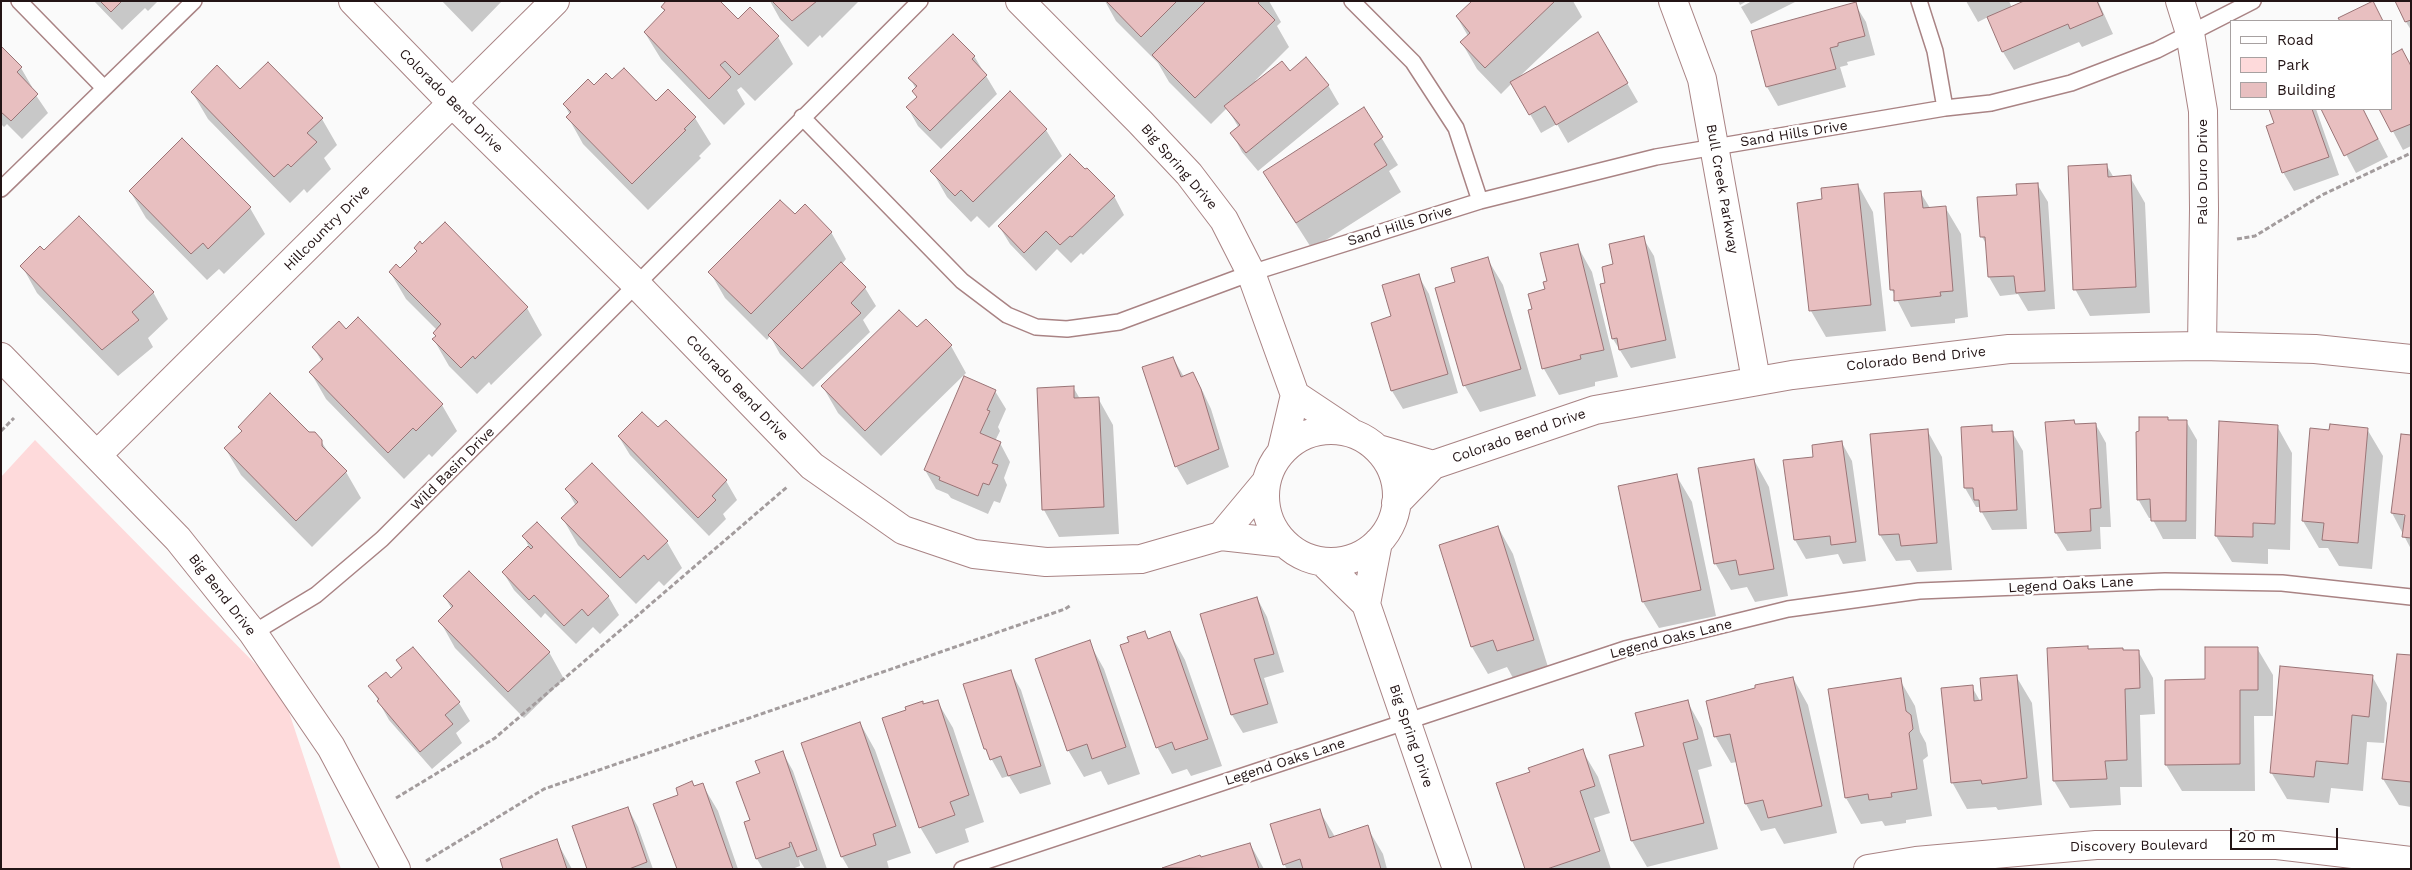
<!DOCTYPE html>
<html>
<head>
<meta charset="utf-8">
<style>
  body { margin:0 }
  #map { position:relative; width:2412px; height:870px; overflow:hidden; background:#fafafa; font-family:"Work Sans",sans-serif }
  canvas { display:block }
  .frame { position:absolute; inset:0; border:2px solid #231415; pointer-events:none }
  .legend { position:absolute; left:2230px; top:20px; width:162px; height:90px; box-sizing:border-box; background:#fff; border:1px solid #a7a1a1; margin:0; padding:6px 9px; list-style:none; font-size:15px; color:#231415 }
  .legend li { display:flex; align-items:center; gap:10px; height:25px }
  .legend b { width:25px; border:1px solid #a7a1a1 }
  .scale { position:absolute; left:2230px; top:828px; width:108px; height:22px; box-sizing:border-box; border:2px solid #231415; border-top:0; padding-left:6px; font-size:15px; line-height:18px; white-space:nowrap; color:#231415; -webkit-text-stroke:4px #fff; paint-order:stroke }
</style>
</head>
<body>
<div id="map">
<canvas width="2412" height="870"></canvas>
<div class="frame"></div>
<ul class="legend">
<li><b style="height:6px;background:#fff"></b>Road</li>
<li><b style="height:14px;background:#fedadb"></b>Park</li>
<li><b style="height:14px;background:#e8bfc0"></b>Building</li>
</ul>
<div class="scale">20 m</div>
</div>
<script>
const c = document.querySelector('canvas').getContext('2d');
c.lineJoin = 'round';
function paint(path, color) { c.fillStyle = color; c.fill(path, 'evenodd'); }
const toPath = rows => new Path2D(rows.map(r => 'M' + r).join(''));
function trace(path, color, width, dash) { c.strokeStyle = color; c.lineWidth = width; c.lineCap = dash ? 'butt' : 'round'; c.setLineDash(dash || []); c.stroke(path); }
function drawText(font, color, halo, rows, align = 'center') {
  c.font = font + ' "Work Sans",sans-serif'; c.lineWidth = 5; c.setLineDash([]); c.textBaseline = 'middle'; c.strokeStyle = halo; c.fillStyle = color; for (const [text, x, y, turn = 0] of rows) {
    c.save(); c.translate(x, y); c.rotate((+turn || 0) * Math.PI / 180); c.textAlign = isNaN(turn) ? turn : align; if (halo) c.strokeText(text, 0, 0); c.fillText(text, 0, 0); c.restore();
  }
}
paint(toPath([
  [35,440,282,691,341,869,1,869,1,477]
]), '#fedadb');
paint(toPath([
  [94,1,158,1,148,11,145,8,122,30],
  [442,1,502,1,472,32],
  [770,1,859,1,822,38,820,35,808,47,780,19],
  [1105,1,1269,1,1281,22,1277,26,1289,47,1255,81,1290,72,1328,85,1339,104,1258,171,1242,152,1232,133,1239,128,1227,108,1211,124,1169,82,1158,63,1116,21],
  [1474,1,1573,1,1582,17,1518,78,1598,33,1638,102,1568,143,1557,124,1541,133,1512,83,1501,94,1477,69,1462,43,1468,36,1457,17],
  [1738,1,1747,1,1740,5],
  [1752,1,1797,1,1751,24,1741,7],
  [1966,1,2009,1,2012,8,2028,1,2098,1,2113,34,2082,47,2079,42,2014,70,2003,52,1988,17,1978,22],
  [2397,1,2411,1,2411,30,2406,22],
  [1855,4,1866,22,1875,55,1847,62,1848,65,1840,67,1846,87,1778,106,1767,87,1752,31],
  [662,7,778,37,793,64,755,101,741,87,737,90,745,104,724,125,661,59,645,33,665,12],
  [1,48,21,68,32,87,31,88,48,113,22,139,7,124,4,127,1,124],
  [2401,51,2411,67,2411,146,2403,150,2381,109,2391,109,2391,56],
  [974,56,997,94,941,149,918,126,908,108,918,98,916,89,910,78],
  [612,81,695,118,711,144,699,156,701,158,648,210,583,144,568,117,570,115,564,104],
  [240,91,322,119,337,145,324,158,331,169,307,193,304,189,290,203,208,119,192,92],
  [1364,109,1398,165,1389,171,1401,192,1312,249,1280,199],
  [2270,109,2316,109,2339,175,2294,191,2283,172,2276,124],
  [2322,109,2363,109,2388,157,2356,173],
  [1046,130,1062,156,989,228,977,216,971,222,947,197,932,171],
  [2107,166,2114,178,2130,177,2145,203,2150,313,2090,316,2075,289],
  [2037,184,2048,202,2055,309,2028,311,2018,294,2000,296,1989,277,1987,245,1982,237,2019,196],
  [1858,185,1873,212,1886,331,1826,337,1811,311,1824,201],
  [130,191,250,208,265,234,224,274,219,269,207,280,146,218],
  [1920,192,1930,208,1945,207,1961,234,1968,317,1955,319,1955,323,1911,327,1892,290],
  [1114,196,1124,215,1083,255,1081,253,1071,263,1057,249,1036,271,1010,244,999,226],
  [795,216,831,232,846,259,842,264,865,288,876,306,863,320,870,332,813,387,780,354,770,336,767,340,725,298,710,272],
  [1643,238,1654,256,1676,358,1631,368,1613,339,1607,284,1615,265],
  [1577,245,1592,272,1618,377,1595,382,1595,386,1559,395,1544,369,1529,311,1533,310,1547,290,1549,282],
  [44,252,153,292,168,319,148,338,153,347,118,376,37,293,22,266],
  [418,252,527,308,542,335,491,385,489,382,477,394,449,366,434,340,437,337,437,330,406,299,390,272,400,269],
  [1487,258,1503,285,1536,396,1480,412,1465,386,1436,289,1457,283],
  [1418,275,1429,294,1458,393,1403,409,1392,391,1372,323,1393,317],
  [926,320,951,346,966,373,881,456,838,413,823,387,917,329],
  [346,330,442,405,457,431,432,457,429,454,404,479,326,399,311,373,322,362,314,348],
  [1173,358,1184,377,1192,374,1203,392,1211,409,1229,467,1187,485,1176,466],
  [1073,387,1080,399,1098,398,1113,425,1119,534,1059,537,1044,510],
  [995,391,1006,409,998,427,1000,431,995,441,1000,443,1010,462,1004,478,1007,485,1000,503,994,501,988,514,951,498,948,494,936,489,925,470],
  [2167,418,2169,422,2186,421,2197,440,2196,539,2163,539,2152,518,2149,518,2138,499],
  [2074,421,2076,426,2096,425,2106,443,2111,527,2100,527,2101,549,2067,551,2056,533],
  [666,422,726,481,737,500,723,514,726,519,709,536,630,455,619,437,658,429],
  [2277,426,2292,453,2290,550,2268,549,2268,564,2232,562,2216,536],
  [239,427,308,433,321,441,330,455,346,472,361,498,312,547,241,475,225,448,242,432],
  [1991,427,1995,433,2012,432,2023,451,2027,529,1992,530,1979,507,1976,507,1965,488,1962,428],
  [2367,429,2383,456,2372,569,2339,566,2328,548,2319,548,2303,521,2330,431],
  [1927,430,1942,457,1952,570,1917,572,1910,560,1896,561,1880,535],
  [1842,443,1852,461,1866,561,1843,564,1838,554,1806,559,1795,540,1785,461,1814,458],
  [1754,460,1769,487,1788,596,1755,602,1747,587,1731,590,1715,563],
  [1676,475,1692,502,1716,616,1659,628,1643,602],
  [567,490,667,542,682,568,664,586,659,581,636,604,578,545,563,519,576,506],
  [2392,513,2403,514,2403,516,2411,517,2411,549],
  [1498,527,1513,554,1548,667,1513,678,1507,667,1488,674,1472,647,1441,545],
  [524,537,608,596,619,615,600,634,593,627,576,644,545,613,541,618,514,590,503,572,529,547],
  [444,596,549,652,564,679,524,718,455,648,440,621,452,609],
  [1257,598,1267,617,1284,672,1264,678,1278,723,1243,733,1232,715],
  [1145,633,1149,640,1170,633,1185,660,1222,766,1191,776,1187,769,1172,774,1157,747,1130,643],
  [1089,642,1104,669,1140,774,1108,785,1101,771,1084,777,1068,750],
  [2087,647,2089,650,2123,649,2124,651,2138,651,2153,678,2155,714,2140,715,2142,787,2120,787,2121,805,2070,808,2054,781],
  [2257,648,2273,675,2273,716,2254,716,2255,791,2182,791,2166,765,2206,680],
  [2411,656,2411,807,2399,805,2383,779],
  [1010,671,1021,690,1051,784,1020,794,1009,776,1002,778,986,749],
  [2016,676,2032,703,2042,805,1998,810,1996,807,1967,809,1952,782,1972,687,1980,701],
  [2372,676,2387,703,2384,743,2367,742,2363,791,2331,788,2329,803,2287,799,2271,772],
  [1793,678,1808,705,1837,833,1784,844,1775,828,1761,831,1746,804,1737,762,1731,763,1715,736],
  [391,680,459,703,470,721,456,733,462,743,432,769,389,720,370,686],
  [1900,680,1915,706,1920,732,1926,743,1928,756,1923,760,1932,816,1906,820,1906,823,1885,826,1882,821,1861,824,1846,798],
  [937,701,953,728,984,822,965,829,969,842,936,854,920,827,924,706],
  [1687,701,1702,728,1712,766,1698,770,1718,849,1647,867,1632,841,1645,747],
  [860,723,875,750,911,853,887,861,889,869,849,869,842,857,802,743],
  [1582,750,1598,777,1610,813,1594,818,1611,869,1526,869,1531,773],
  [783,753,793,771,827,869,805,869,799,859,800,866,792,869,763,869,757,859,745,823,751,821,761,774],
  [702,784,718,811,738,869,678,869,680,796],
  [628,808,638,827,653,869,589,869],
  [1319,810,1335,837,1367,827,1383,854,1387,869,1287,869,1284,864],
  [556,840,572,869,504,869],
  [1250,844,1264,869,1164,868,1199,856,1201,859]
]), '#0003');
const building = toPath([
  [100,1,122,1,111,12,100,1],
  [666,1,720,1,738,19,750,7,779,36,739,75,725,61,720,65,731,77,709,99,644,32,665,10,661,7,666,1],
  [772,1,817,1,792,21,772,1],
  [1106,1,1177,1,1141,37,1106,1],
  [1206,1,1260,1,1258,3,1275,20,1195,98,1152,55,1206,1],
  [1472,1,1555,1,1485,68,1460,42,1470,33,1456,16,1472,1],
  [2024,1,2097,1,2103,15,2070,29,2068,24,2002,52,1987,17,2024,1],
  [2373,1,2383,21,2340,21,2338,18,2373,1],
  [2395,1,2411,1,2411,20,2405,22,2395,1],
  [1856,2,1865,36,1838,43,1838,46,1830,48,1836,69,1766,87,1751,31,1856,2],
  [1598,32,1628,83,1556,125,1545,106,1529,115,1510,82,1598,32],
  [953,34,975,56,972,59,987,75,930,131,906,107,917,97,912,91,917,86,908,78,953,34],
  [1,46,22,67,17,72,38,94,11,121,1,112,1,46],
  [2402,49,2411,66,2411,124,2391,132,2379,109,2391,109,2391,55,2402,49],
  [1306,57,1329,85,1246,153,1230,133,1240,125,1224,106,1282,61,1290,71,1306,57],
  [268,62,323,118,307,133,317,142,291,167,288,164,274,177,191,92,217,65,240,89,268,62],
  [624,68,656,101,668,89,696,117,684,129,686,130,632,184,566,117,571,112,563,104,588,79,594,85,606,73,612,79,624,68],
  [1010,91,1047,129,973,202,961,190,955,196,930,171,1010,91],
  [1364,107,1383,137,1374,144,1387,165,1296,223,1263,172,1364,107],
  [2269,109,2312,109,2329,157,2282,173,2266,126,2274,123,2269,109],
  [2321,109,2363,109,2378,139,2344,156,2321,109],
  [182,138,251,207,208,249,203,243,191,254,129,191,182,138],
  [1070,154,1085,169,1087,168,1115,196,1072,237,1070,236,1060,245,1046,231,1024,253,998,226,1070,154],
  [2107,164,2108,177,2131,175,2136,287,2073,290,2068,166,2107,164],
  [2038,183,2045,291,2016,293,2014,276,1988,277,1985,237,1980,237,1977,197,2017,195,2016,184,2038,183],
  [1858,184,1871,305,1809,311,1797,203,1822,199,1821,188,1858,184],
  [1921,191,1923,208,1946,206,1953,291,1940,292,1941,296,1894,301,1894,290,1890,290,1884,193,1921,191],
  [780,200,795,214,805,204,832,232,751,314,708,272,780,200],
  [79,216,154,292,132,312,139,320,102,350,20,266,40,246,44,250,79,216],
  [445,222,528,307,475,359,473,356,461,368,432,339,436,336,433,333,441,324,389,272,396,264,400,268,417,251,414,248,420,241,422,244,445,222],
  [1644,236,1666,340,1619,350,1617,338,1612,339,1600,284,1605,283,1602,267,1613,264,1609,244,1644,236],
  [1578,244,1604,350,1580,355,1581,359,1542,369,1528,310,1532,309,1528,294,1545,289,1543,282,1547,281,1540,253,1578,244],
  [1488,257,1521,369,1463,386,1435,288,1455,282,1451,268,1488,257],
  [841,262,866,287,851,303,861,313,802,369,768,335,841,262],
  [1419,274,1448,374,1391,391,1371,323,1391,316,1382,285,1419,274],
  [899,310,917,327,926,319,952,345,865,431,821,386,899,310],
  [358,317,443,404,416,431,413,428,388,453,309,372,323,359,312,347,339,321,346,329,358,317],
  [1173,357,1181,377,1193,372,1201,389,1219,449,1175,467,1142,367,1173,357],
  [964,376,996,390,987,410,990,411,980,433,1001,442,992,463,998,465,989,485,983,483,978,496,939,480,940,477,924,470,964,376],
  [1074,386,1074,398,1099,397,1104,507,1042,510,1037,388,1074,386],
  [270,393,309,432,315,432,322,440,322,446,347,471,296,521,224,448,242,431,238,427,270,393],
  [642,412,658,427,666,420,727,480,712,496,716,500,698,518,618,436,642,412],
  [2139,417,2168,417,2168,420,2187,420,2186,521,2151,521,2150,499,2137,500,2136,432,2139,431,2139,417],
  [2074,420,2075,424,2096,423,2101,508,2090,509,2091,531,2055,533,2045,422,2074,420],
  [2219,421,2278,425,2275,524,2253,523,2253,537,2215,536,2219,421],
  [2330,424,2368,428,2358,543,2322,540,2324,523,2302,521,2310,428,2329,430,2330,424],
  [1992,425,1992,432,2013,431,2017,510,1980,512,1979,500,1974,500,1973,488,1964,488,1961,427,1992,425],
  [1928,429,1937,543,1901,546,1899,534,1879,535,1870,434,1928,429],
  [2401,434,2411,435,2411,538,2402,537,2405,515,2391,513,2401,434],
  [1842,441,1856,542,1831,545,1830,536,1794,540,1783,460,1813,457,1812,445,1842,441],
  [1754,459,1774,569,1739,575,1736,560,1714,564,1698,468,1754,459],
  [592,463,668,541,648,560,644,555,620,578,561,518,578,502,565,489,592,463],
  [1677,474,1701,590,1642,602,1618,486,1677,474],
  [537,522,609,596,588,616,582,609,564,626,534,595,529,600,502,572,528,546,531,549,533,547,522,536,537,522],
  [1498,526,1534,640,1497,651,1493,640,1471,647,1439,545,1498,526],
  [469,571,550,652,508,692,438,621,453,606,443,596,469,571],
  [1257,597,1274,654,1254,659,1268,704,1231,715,1200,614,1257,597],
  [1145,631,1148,639,1170,631,1208,739,1175,750,1172,742,1156,748,1120,645,1129,642,1127,637,1145,631],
  [1090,640,1126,747,1092,759,1087,744,1067,751,1035,659,1090,640],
  [2088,646,2088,649,2123,648,2123,650,2139,650,2140,688,2125,689,2127,760,2105,761,2107,779,2053,781,2047,648,2088,646],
  [413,647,460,702,445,715,453,724,420,752,377,701,379,699,368,686,386,672,391,678,402,668,396,660,413,647],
  [2205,647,2258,647,2258,690,2240,690,2240,764,2165,765,2165,680,2205,679,2205,647],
  [2397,654,2411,655,2411,782,2382,779,2397,654],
  [2280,666,2373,675,2369,717,2352,715,2348,764,2316,761,2314,777,2270,773,2280,666],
  [1011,670,1041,766,1008,776,1001,756,990,760,986,749,984,749,963,684,1011,670],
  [2017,675,2027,778,1982,784,1981,780,1951,783,1941,688,1973,685,1974,701,1982,700,1980,678,2017,675],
  [1793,677,1822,806,1768,818,1763,800,1745,804,1730,734,1714,737,1706,701,1755,688,1755,685,1793,677],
  [1901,678,1906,711,1911,715,1913,729,1909,733,1917,789,1891,793,1892,797,1869,800,1868,794,1845,798,1828,689,1901,678],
  [938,700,969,795,950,802,955,815,919,828,882,718,906,710,905,707,923,701,923,704,938,700],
  [1688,700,1698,739,1683,743,1704,823,1631,841,1609,755,1644,746,1635,713,1688,700],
  [860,722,896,826,873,834,876,845,841,857,801,743,860,722],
  [1583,749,1595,786,1580,791,1600,851,1547,869,1525,869,1496,783,1530,772,1528,768,1583,749],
  [783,751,817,850,797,857,791,842,789,843,790,847,756,859,744,822,750,820,736,782,760,773,755,761,783,751],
  [692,781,694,786,703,783,733,869,677,869,653,804,678,795,676,788,692,781],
  [628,807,647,862,629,869,587,869,572,826,628,807],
  [1320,809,1329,838,1368,825,1381,869,1303,869,1300,859,1283,865,1270,824,1320,809],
  [557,839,567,869,503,869,500,859,557,839],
  [1250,843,1259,869,1162,868,1200,855,1201,857,1250,843]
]);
paint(building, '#e8bfc0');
trace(building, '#9a7476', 1);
const service = toPath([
  [19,1,104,88],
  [1352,1,1413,62,1456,128,1480,201],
  [1919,1,1935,51,1945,108],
  [802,117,962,281,1007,315,1036,327,1067,329,1119,322,1251,273,1480,201,1656,157,1945,108,1991,103,2071,83,2157,50,2253,1],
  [1,189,194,1],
  [253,633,316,595,382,539,920,1],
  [962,869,1625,649,1788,609,1919,591,2165,581,2282,583,2411,597]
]);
const minor = toPath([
  [353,1,453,104,637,285,812,466,903,530,974,554,1046,562,1141,559,1221,536,1284,543],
  [1020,1,1140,122,1189,174,1224,220,1251,273,1295,395,1282,450],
  [1673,1,1702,79,1756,380],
  [2180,1,2190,33,2203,111,2204,209,2202,346],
  [1,357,178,539,253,633,331,747,396,869],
  [1295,395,1349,431],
  '1265 496a66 66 0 1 1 132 0a66 66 0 1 1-132 0Z',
  [1378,449,1433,465],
  [98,454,555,1],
  [1396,503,1433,465,1595,410,1792,375,2009,349,2202,346,2315,349,2411,359],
  [1221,536,1266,482],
  [1378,542,1366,604,1457,869],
  [1323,562,1366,604]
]);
const tertiary = toPath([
  [1868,869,1916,861,2096,845,2277,845,2411,861]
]);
trace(service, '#a98384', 18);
trace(minor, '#a98384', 30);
trace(tertiary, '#a98384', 30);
trace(toPath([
  [2237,239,2255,236,2322,195,2411,153],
  [1,431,14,418],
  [396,798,495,738,787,487],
  [426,861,544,789,1065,609,1071,605]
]), '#a39c9d', 3, [5, 2.5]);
trace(service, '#fff', 15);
trace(minor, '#fff', 28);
trace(tertiary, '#fff', 28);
drawText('14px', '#231415', '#fff', [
  ["Colorado Bend Drive",451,101,45],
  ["Sand Hills Drive",1794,134,-9],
  ["Big Spring Drive",1179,167,49],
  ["Palo Duro Drive",2203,172,-90],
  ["Bull Creek Parkway",1722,189,80],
  ["Sand Hills Drive",1400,226,-17],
  ["Hillcountry Drive",327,228,-45],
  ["Colorado Bend Drive",1916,359,-6],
  ["Colorado Bend Drive",737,388,46],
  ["Colorado Bend Drive",1519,436,-19],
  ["Wild Basin Drive",453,469,-45],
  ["Legend Oaks Lane",2071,585,-3],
  ["Big Bend Drive",222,595,52],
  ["Legend Oaks Lane",1671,639,-14],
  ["Big Spring Drive",1411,736,71],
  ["Legend Oaks Lane",1285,762,-18],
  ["Discovery Boulevard",2139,846,-1]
]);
</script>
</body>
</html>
